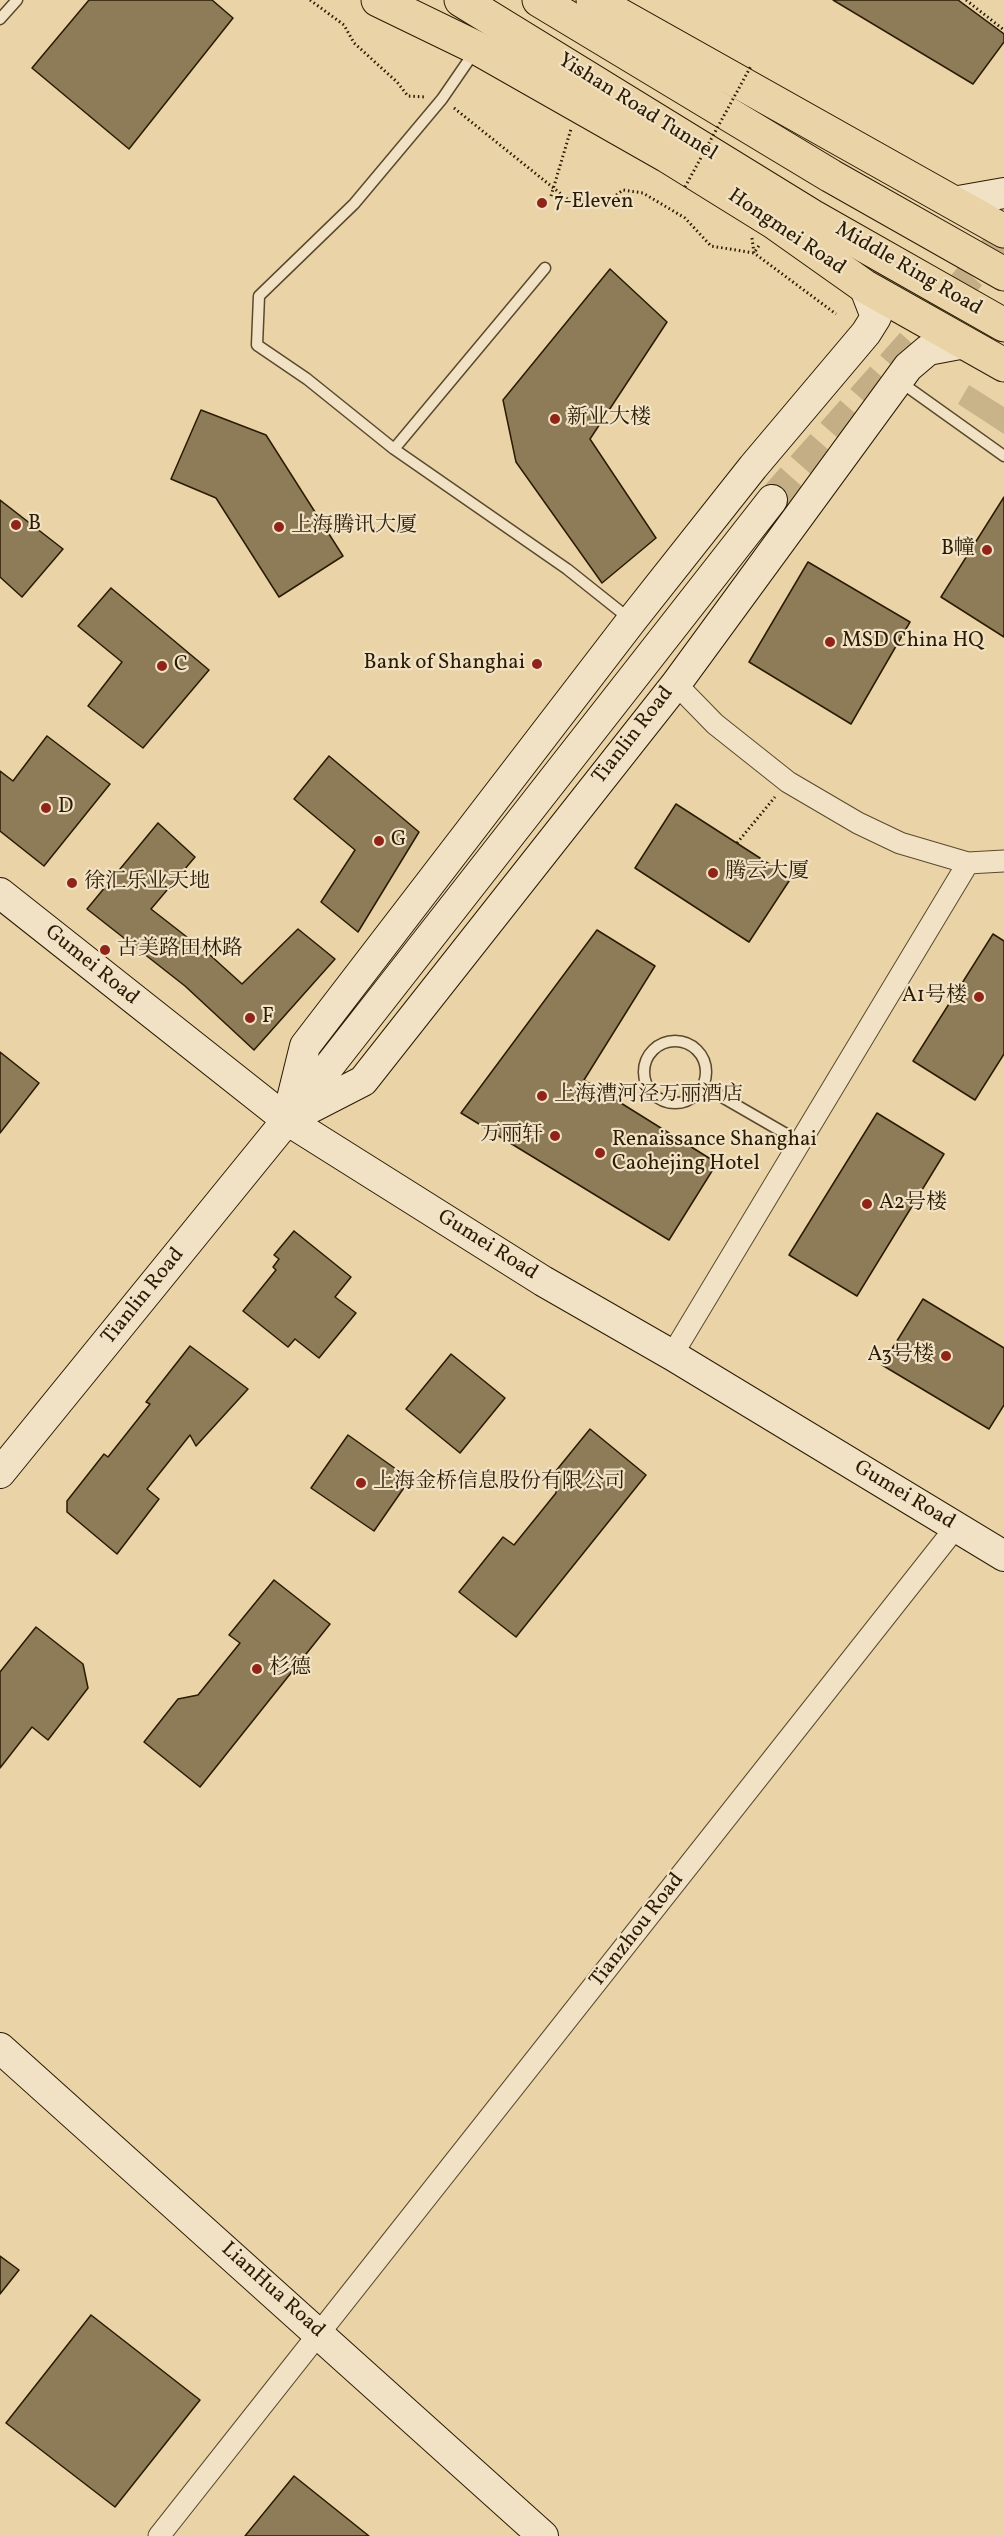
<!DOCTYPE html>
<html>
<head>
<meta charset="utf-8">
<style>
  body { margin:0 }
  canvas { display:block; background:#ead3a6 }
</style>
</head>
<body>
<canvas width="1004" height="2536"></canvas>
<script>
const c = document.querySelector('canvas').getContext('2d');
c.lineJoin = 'round';
function paint(path, color) { c.fillStyle = color; c.fill(path, 'evenodd'); }
const toPath = rows => new Path2D(rows.map(r => 'M' + r).join(''));
function trace(path, color, width, dash) { c.strokeStyle = color; c.lineWidth = width; c.lineCap = dash ? 'butt' : 'round'; c.setLineDash(dash || []); c.stroke(path); }
function drawText(font, color, halo, rows, align = 'center') {
  c.font = font + ' Vollkorn,"Noto Serif SC",serif'; c.lineWidth = 4.5; c.setLineDash([]); c.textBaseline = 'middle'; c.strokeStyle = halo; c.fillStyle = color; for (const [text, x, y, turn = 0] of rows) {
    c.save(); c.translate(x, y); c.rotate((+turn || 0) * Math.PI / 180); c.textAlign = isNaN(turn) ? turn : align; if (halo) c.strokeText(text, 0, 0); c.fillText(text, 0, 0); c.restore();
  }
}
paint(toPath([
  [969,385,1004,407,1004,434,958,404]
]), '#c9b48a');
const building = toPath([
  [89,0,212,0,233,18,129,149,32,68,89,0],
  [833,0,958,0,1004,34,1004,42,973,84,833,0],
  [610,269,667,322,590,439,656,538,602,583,516,462,503,400,610,269],
  [201,410,266,435,343,556,279,597,216,498,171,479,201,410],
  [1004,497,1004,637,941,597,1004,497],
  [0,500,63,549,22,597,0,577,0,500],
  [808,562,910,622,851,724,749,662,808,562],
  [111,588,209,670,143,748,88,706,122,662,78,626,111,588],
  [47,736,110,784,44,866,0,831,0,771,13,781,47,736],
  [329,756,419,832,358,932,321,902,355,850,294,799,329,756],
  [676,804,791,878,749,942,635,868,676,804],
  [158,823,195,857,151,909,210,955,242,984,298,929,335,959,254,1050,185,986,87,909,158,823],
  [597,930,655,966,584,1080,717,1163,669,1240,461,1113,597,930],
  [993,934,1004,941,1004,1054,975,1100,913,1061,993,934],
  [0,1052,39,1083,0,1133,0,1052],
  [877,1113,944,1154,857,1296,789,1255,877,1113],
  [294,1231,351,1277,335,1297,356,1313,319,1358,295,1339,288,1347,243,1311,276,1270,273,1267,279,1259,274,1255,294,1231],
  [923,1299,1004,1348,1004,1405,989,1429,882,1365,923,1299],
  [190,1346,248,1389,196,1446,190,1435,147,1489,159,1499,117,1554,67,1512,67,1501,104,1454,108,1457,150,1404,146,1402,190,1346],
  [451,1354,505,1398,460,1453,406,1409,451,1354],
  [590,1429,646,1475,516,1637,459,1592,503,1537,514,1545,556,1493,555,1472,590,1429],
  [348,1435,410,1479,374,1531,311,1488,348,1435],
  [274,1580,330,1624,200,1787,144,1742,178,1699,198,1695,240,1643,229,1635,274,1580],
  [36,1627,83,1664,88,1688,48,1740,32,1727,0,1768,0,1672,36,1627],
  [0,2256,19,2270,0,2294,0,2256],
  [91,2315,200,2400,115,2507,6,2423,91,2315],
  [294,2476,369,2536,245,2536,294,2476]
]);
paint(building, '#8e7b58');
trace(building, '#2a1b03', 1.5);
trace(toPath([
  [772,500,1004,238]
]), '#c4ae85', 30, [30, 15]);
const lane = toPath([
  [0,19,17,0],
  [475,51,442,99,354,204,259,296,257,345,307,379,394,449,567,569,631,620],
  [899,381,1004,456],
  [394,449,545,268],
  '644 1072a31 31 0 1 1 62 0a31 31 0 1 1-62 0Z',
  [703,1086,800,1142]
]);
const street = toPath([
  [676,684,715,724,788,782,858,823,900,843,968,863,1004,861],
  [672,1355,968,863],
  [159,2536,956,1527]
]);
const secondary = toPath([
  [953,202,1004,193],
  [0,893,287,1120,543,1281,672,1355,1004,1556],
  [289,1111,305,1046,632,620,753,467,866,333,876,317,864,286],
  [295,1116,363,1081,676,684,908,367,928,350,965,343],
  [0,1473,287,1120,772,500],
  [0,2048,543,2536]
]);
const primary = toPath([
  [378,0,477,48,667,156,775,223,864,286,1004,365],
  [593,0,1004,231]
]);
const highway = toPath([
  [461,0,812,216,1004,325],
  [539,0,831,176,1004,274]
]);
trace(lane, '#5a492c', 13);
trace(street, '#5a492c', 23);
trace(secondary, '#2a1b03', 32);
trace(primary, '#2a1b03', 35);
trace(highway, '#2a1b03', 35);
trace(toPath([
  [310,0,344,25,354,43,397,82,408,96,426,97],
  [966,0,1004,30],
  [454,108,571,202,606,203,623,190,643,193,685,218,711,246,754,253,760,244],
  [551,196,571,129],
  [752,238,754,253,836,314],
  [737,843,775,797]
]), '#2a1b03', 3, [1.5, 3]);
trace(lane, '#f1e2c5', 10);
trace(street, '#f1e2c5', 21);
trace(secondary, '#f1e2c5', 30);
trace(primary, '#ead3a6', 33);
trace(highway, '#ead3a6', 33);
trace(toPath([
  [685,187,751,66]
]), '#2a1b03', 3, [1.5, 3]);
for (const [x, y, r, color] of [
  [542,203,6,"#8f2418"],
  [555,419,6,"#8f2418"],
  [16,525,6,"#8f2418"],
  [279,527,6,"#8f2418"],
  [987,550,6,"#8f2418"],
  [830,642,6,"#8f2418"],
  [537,664,6,"#8f2418"],
  [162,666,6,"#8f2418"],
  [46,808,6,"#8f2418"],
  [379,841,6,"#8f2418"],
  [713,873,6,"#8f2418"],
  [72,883,6,"#8f2418"],
  [105,950,6,"#8f2418"],
  [979,997,6,"#8f2418"],
  [250,1018,6,"#8f2418"],
  [542,1096,6,"#8f2418"],
  [555,1136,6,"#8f2418"],
  [600,1153,6,"#8f2418"],
  [867,1204,6,"#8f2418"],
  [946,1356,6,"#8f2418"],
  [361,1483,6,"#8f2418"],
  [257,1669,6,"#8f2418"]
]) { const dot = new Path2D(); dot.arc(x, y, r, 0, 2 * Math.PI); c.fillStyle = color; c.fill(dot); trace(dot, '#f1e2c5', 2); }
drawText('21px', '#2a1b03', '#f1e2c5', [
  ["Yishan Road Tunnel",637,108,32],
  ["Hongmei Road",786,233,34],
  ["Middle Ring Road",908,270,30],
  ["Tianlin Road",634,736,-52],
  ["Gumei Road",91,966,39],
  ["Gumei Road",487,1246,32],
  ["Tianlin Road",144,1297,-51],
  ["Gumei Road",904,1496,31],
  ["Tianzhou Road",638,1931,-52],
  ["LianHua Road",272,2291,42]
]);
drawText('21px', '#2a1b03', '#f1e2c5', [
  ["7-Eleven",554,203],
  ["新业大楼",567,419],
  ["B",28,525],
  ["上海腾讯大厦",291,527],
  ["B幢",975,550,"right"],
  ["MSD China HQ",842,642],
  ["Bank of Shanghai",525,664,"right"],
  ["C",174,666],
  ["D",58,808],
  ["G",391,841],
  ["腾云大厦",725,873],
  ["徐汇乐业天地",84,883],
  ["古美路田林路",117,950],
  ["A1号楼",967,997,"right"],
  ["F",262,1018],
  ["上海漕河泾万丽酒店",554,1096],
  ["万丽轩",543,1136,"right"],
  ["Renaissance Shanghai",612,1141],
  ["Caohejing Hotel",612,1165],
  ["A2号楼",879,1204],
  ["A3号楼",934,1356,"right"],
  ["上海金桥信息股份有限公司",373,1483],
  ["杉德",269,1669]
], 'left');
</script>
</body>
</html>
